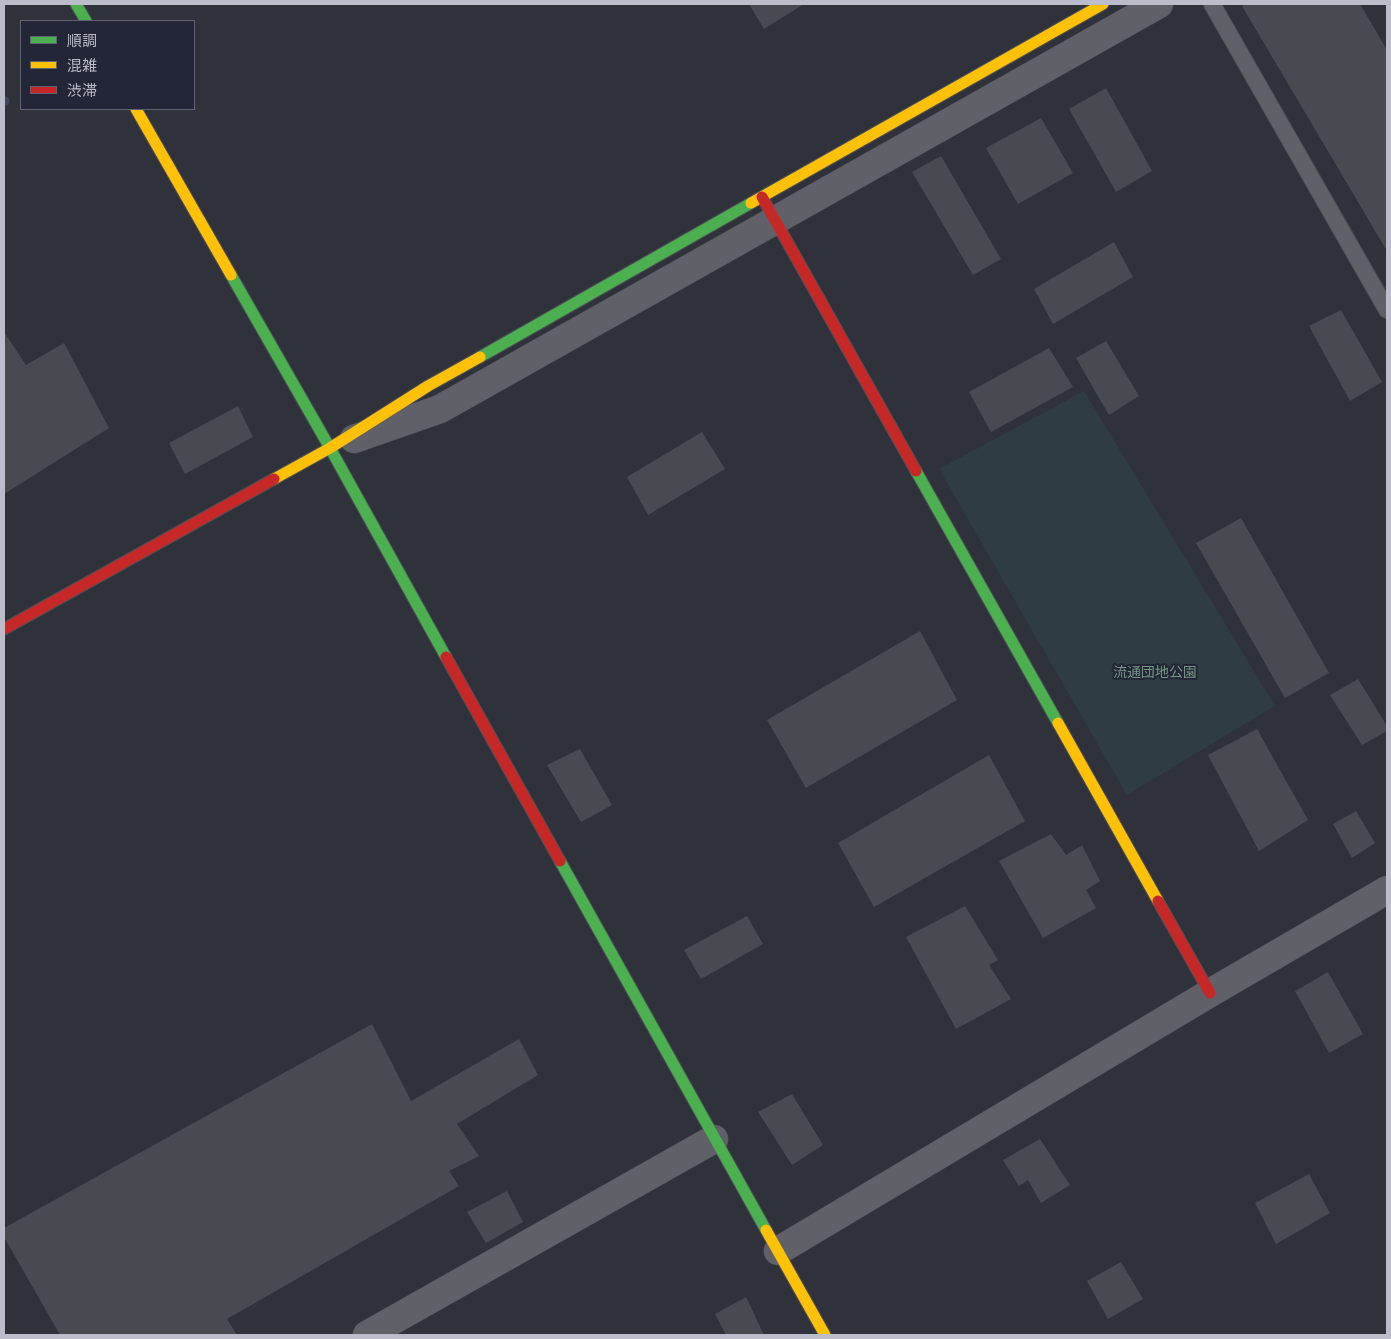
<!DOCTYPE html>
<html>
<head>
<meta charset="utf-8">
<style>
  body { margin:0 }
  #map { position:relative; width:1391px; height:1339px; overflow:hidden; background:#2f323b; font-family:Rubik,"Noto Sans JP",sans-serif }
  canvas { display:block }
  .frame { position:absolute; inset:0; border:5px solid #bbbdca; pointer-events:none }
  .legend { position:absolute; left:20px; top:20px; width:175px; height:90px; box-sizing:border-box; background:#232636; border:1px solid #606271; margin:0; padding:6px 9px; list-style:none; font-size:15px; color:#bbbdca }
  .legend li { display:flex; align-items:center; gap:10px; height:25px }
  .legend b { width:25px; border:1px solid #606271 }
</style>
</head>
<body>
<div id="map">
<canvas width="1391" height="1339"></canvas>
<div class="frame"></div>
<ul class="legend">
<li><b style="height:6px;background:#4caf50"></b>順調</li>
<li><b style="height:6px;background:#ffc107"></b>混雑</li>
<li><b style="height:6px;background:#c62828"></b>渋滞</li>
</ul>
</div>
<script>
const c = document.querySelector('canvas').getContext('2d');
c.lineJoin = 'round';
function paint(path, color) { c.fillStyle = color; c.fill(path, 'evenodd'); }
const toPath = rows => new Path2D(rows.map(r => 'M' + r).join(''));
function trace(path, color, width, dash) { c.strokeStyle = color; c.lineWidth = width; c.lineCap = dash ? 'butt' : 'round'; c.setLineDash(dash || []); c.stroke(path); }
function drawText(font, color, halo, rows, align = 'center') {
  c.font = font + ' Rubik,"Noto Sans JP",sans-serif'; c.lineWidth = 4; c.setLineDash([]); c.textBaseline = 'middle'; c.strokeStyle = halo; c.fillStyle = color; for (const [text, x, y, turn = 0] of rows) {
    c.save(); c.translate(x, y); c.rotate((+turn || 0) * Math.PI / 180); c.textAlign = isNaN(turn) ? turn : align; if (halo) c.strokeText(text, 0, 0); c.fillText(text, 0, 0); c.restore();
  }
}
paint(toPath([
  [1084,391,1275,706,1127,795,939,469]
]), '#2f3c43');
trace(toPath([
  [4,101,5,101]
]), '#404763', 9);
paint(toPath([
  [749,4,804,4,764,29],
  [1246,4,1360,4,1387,50,1387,251,1242,6],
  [1106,88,1152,171,1116,192,1069,109],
  [1041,118,1073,173,1018,204,986,148],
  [941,156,1001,259,973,275,912,172],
  [1114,242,1133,277,1053,324,1034,289],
  [1341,310,1382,382,1350,401,1309,326],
  [4,332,26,365,64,343,109,428,4,494],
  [1106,341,1139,396,1109,415,1076,358],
  [1049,348,1073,387,991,432,969,392],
  [238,406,253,437,185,474,169,443],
  [702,432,725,469,648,515,627,477],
  [1241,518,1329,673,1285,698,1196,543],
  [920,631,957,700,806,788,767,720],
  [1358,679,1387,726,1387,731,1362,745,1330,695],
  [1257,729,1308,820,1259,851,1208,755],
  [580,749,612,805,581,822,547,765],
  [989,755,1025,821,874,907,838,843],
  [1356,811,1375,843,1352,858,1333,824],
  [1051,834,1066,855,1082,845,1100,881,1086,890,1096,908,1043,938,999,861],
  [965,906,998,960,989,965,1011,999,956,1029,906,937],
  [747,916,763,944,701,979,684,950],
  [1328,972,1363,1034,1329,1053,1295,991],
  [372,1024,411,1101,519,1039,538,1075,457,1124,479,1156,449,1171,459,1186,227,1319,237,1335,60,1335,4,1237,4,1228],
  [792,1094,823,1145,792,1165,758,1112],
  [1040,1139,1070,1185,1041,1203,1028,1180,1019,1186,1003,1160],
  [1309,1174,1330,1213,1276,1244,1255,1203],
  [507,1191,523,1222,486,1243,467,1212],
  [1121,1262,1143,1299,1108,1319,1087,1281],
  [746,1297,764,1335,726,1335,715,1314]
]), '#484a52');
const lane = toPath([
  [1212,4,1387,310]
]);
const street = toPath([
  [354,439,440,409,1159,4],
  [778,1251,1210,993,1387,890],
  [367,1335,714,1139]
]);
const fast = toPath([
  [76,4,86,21],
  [231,275,330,448,446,657],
  [480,357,751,203],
  [916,471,1058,723],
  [560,861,766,1230]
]);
const slow = toPath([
  [136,109,231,275],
  [751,203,1103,4],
  [274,479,330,448,428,386,480,357],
  [1058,723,1158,901],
  [766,1230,825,1335]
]);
const jam = toPath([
  [762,197,916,471],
  [4,629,274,479],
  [446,657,560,861],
  [1158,901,1210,993]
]);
trace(lane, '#4d4f55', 18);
trace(street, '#4d4f55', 29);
trace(fast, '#4d4f57', 13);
trace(slow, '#4d4f57', 13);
trace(jam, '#4d4f57', 13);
trace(lane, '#606168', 16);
trace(street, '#606168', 28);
trace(fast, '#4caf50', 11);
trace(slow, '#ffc107', 11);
trace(jam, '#c62828', 11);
drawText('14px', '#759886', '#232636', [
  ["流通団地公園",1155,673]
]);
</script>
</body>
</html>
